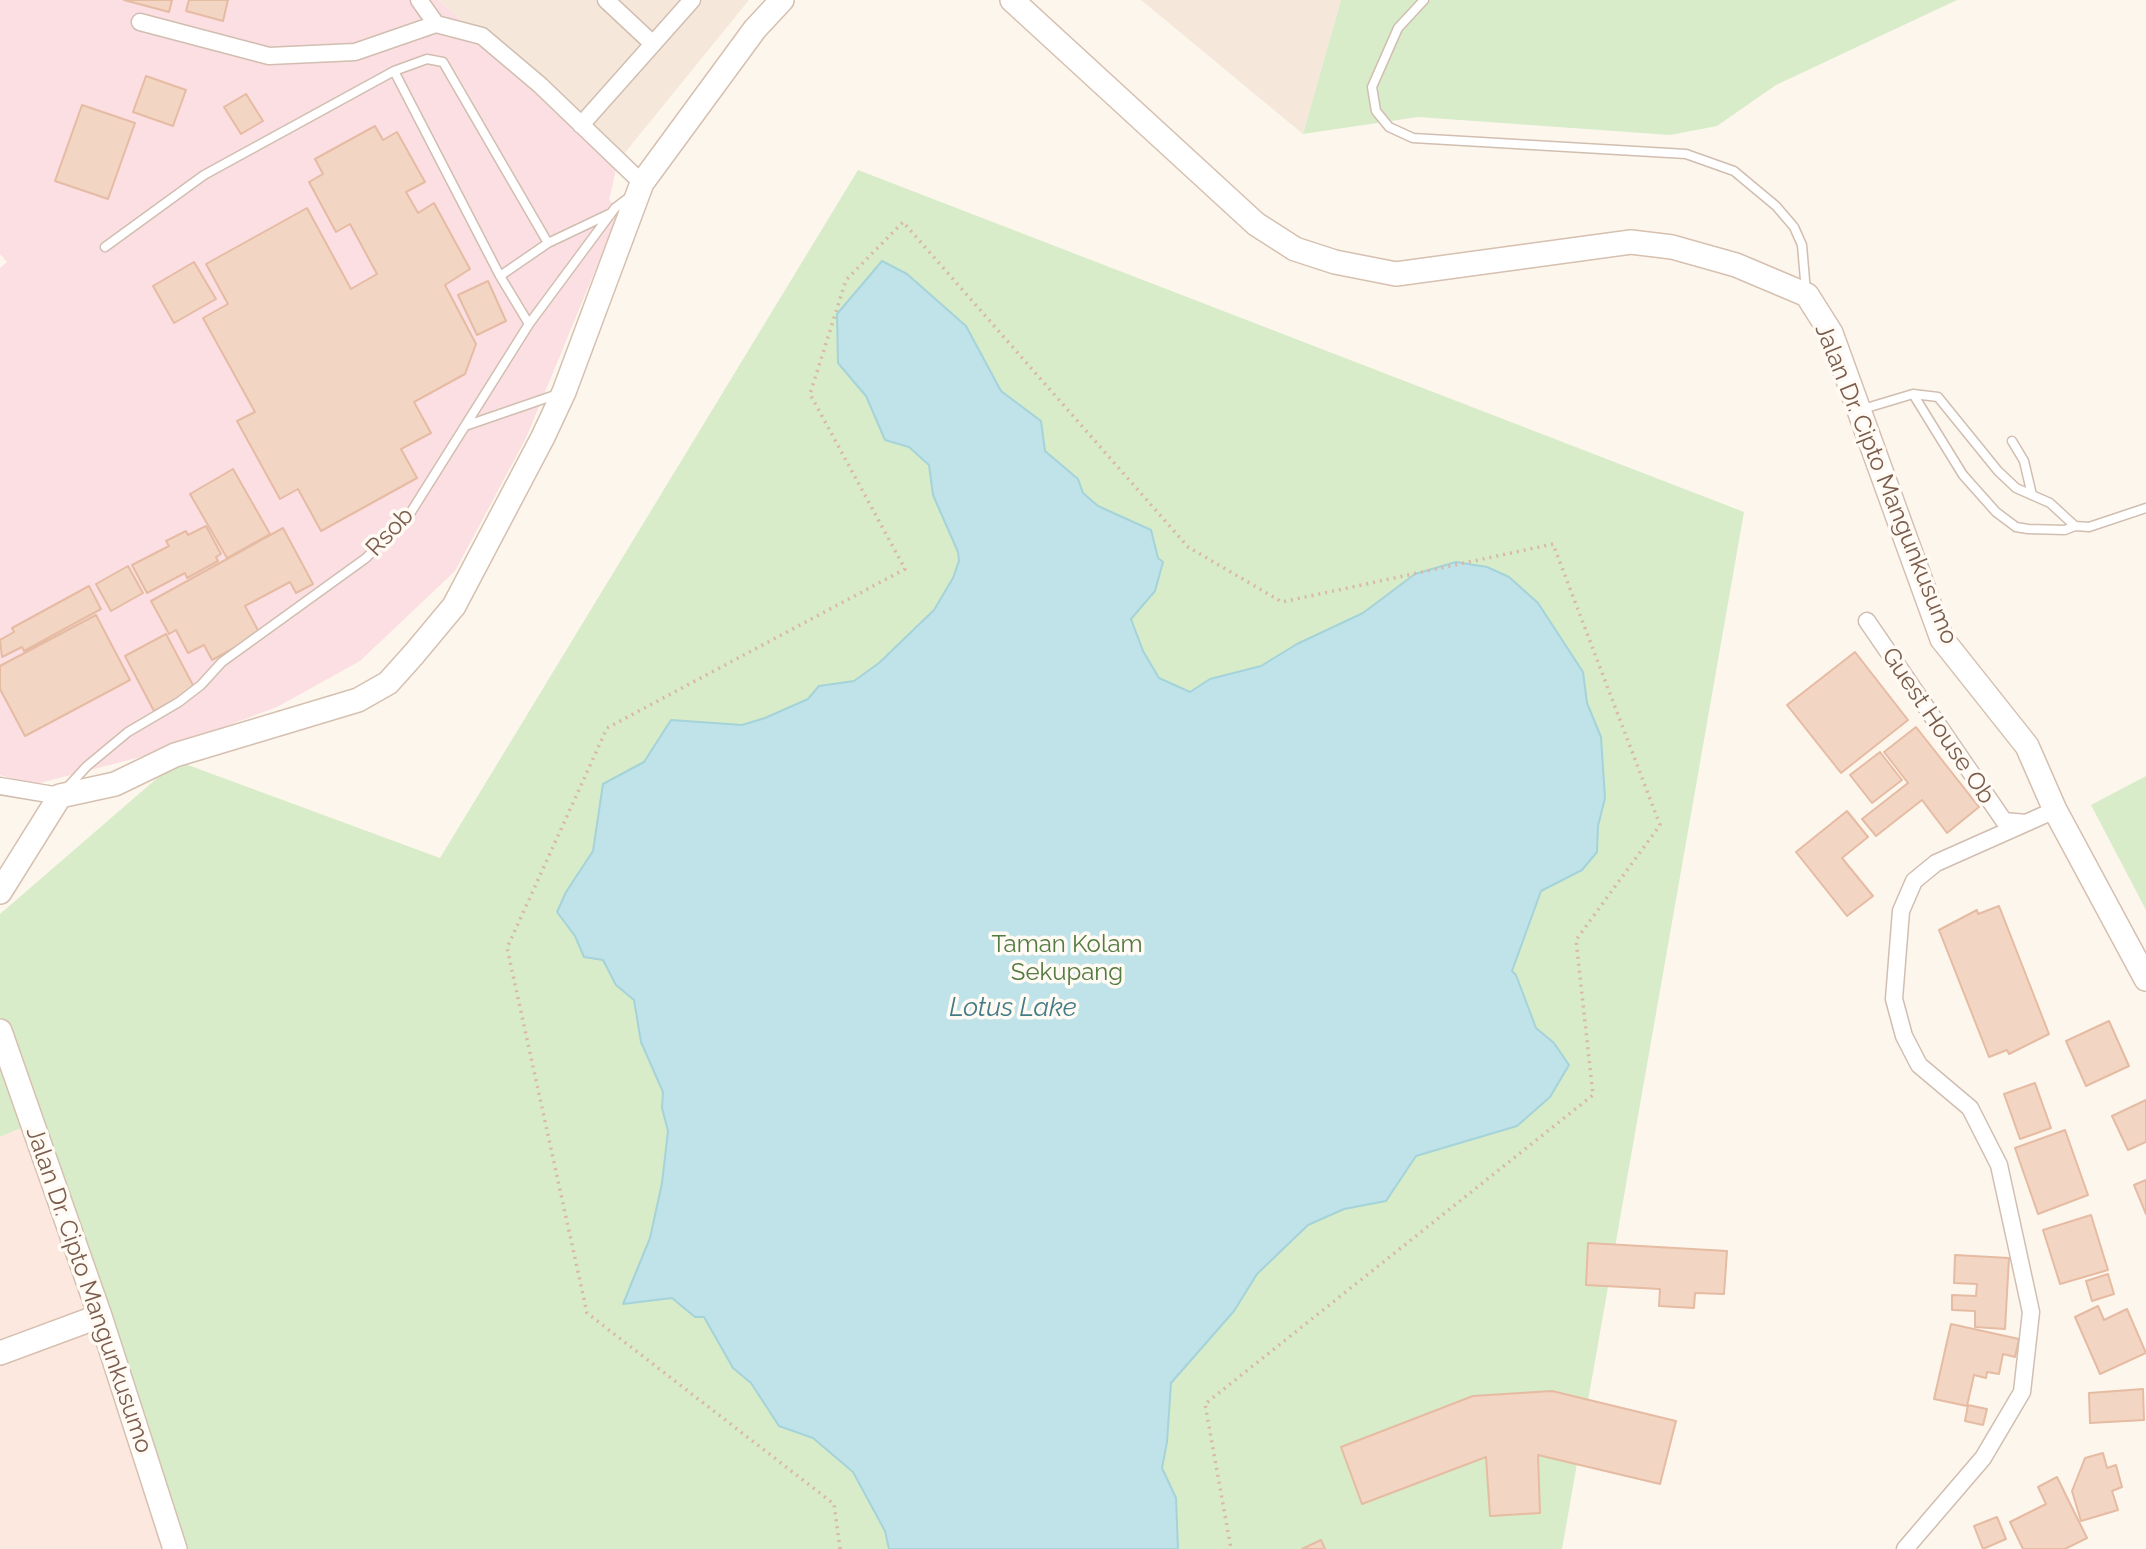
<!DOCTYPE html>
<html>
<head>
<meta charset="utf-8">
<style>
  body { margin:0 }
  canvas { display:block; background:#fdf6ec }
</style>
</head>
<body>
<canvas width="2146" height="1549"></canvas>
<script>
const c = document.querySelector('canvas').getContext('2d');
c.lineJoin = 'round';
function paint(path, color) { c.fillStyle = color; c.fill(path, 'evenodd'); }
const toPath = rows => new Path2D(rows.map(r => 'M' + r).join(''));
function trace(path, color, width, dash) { c.strokeStyle = color; c.lineWidth = width; c.lineCap = dash ? 'butt' : 'round'; c.setLineDash(dash || []); c.stroke(path); }
function drawText(font, color, halo, rows, align = 'center') {
  c.font = font + ' Raleway,sans-serif'; c.lineWidth = 7; c.setLineDash([]); c.textBaseline = 'middle'; c.strokeStyle = halo; c.fillStyle = color; for (const [text, x, y, turn = 0] of rows) {
    c.save(); c.translate(x, y); c.rotate((+turn || 0) * Math.PI / 180); c.textAlign = isNaN(turn) ? turn : align; if (halo) c.strokeText(text, 0, 0); c.fillText(text, 0, 0); c.restore();
  }
}
paint(toPath([
  [439,0,749,0,619,160],
  [1141,0,1341,0,1303,134]
]), '#f5e8da');
paint(toPath([
  [27,1126,171,1549,0,1549,0,1137]
]), '#fde8e0');
paint(toPath([
  [0,0,439,0,618,160,609,200,620,210,526,438,455,571,360,661,277,707,152,754,32,785,0,775,0,268,7,262,0,254]
]), '#fbdfe3');
paint(toPath([
  [1341,0,1957,0,1776,85,1717,126,1670,135,1418,117,1303,134],
  [858,170,1744,512,1562,1549,171,1549,26,1126,0,1137,0,914,177,761,440,858],
  [2146,776,2146,910,2091,805]
]), '#d8ecc9');
const water = toPath([
  [882,261,907,274,966,326,1001,391,1041,421,1045,451,1078,479,1083,493,1098,506,1151,530,1158,558,1163,562,1155,591,1131,619,1143,651,1159,678,1190,692,1210,679,1261,666,1297,644,1363,613,1415,574,1456,562,1487,567,1509,577,1538,603,1583,672,1587,703,1601,737,1605,798,1598,826,1597,852,1582,870,1541,891,1512,971,1516,975,1536,1028,1554,1043,1569,1065,1550,1097,1517,1126,1416,1156,1386,1201,1344,1209,1308,1225,1257,1274,1234,1311,1171,1383,1167,1442,1162,1468,1176,1498,1178,1549,889,1549,885,1531,853,1472,813,1438,779,1426,751,1383,733,1368,704,1317,695,1317,672,1298,623,1304,650,1238,662,1183,668,1131,662,1108,663,1092,641,1042,634,1000,616,985,603,960,584,957,575,936,557,912,566,892,593,851,603,784,644,762,671,720,742,725,765,718,808,699,819,686,854,681,879,663,934,610,953,578,959,561,958,552,933,495,929,465,909,447,885,440,866,396,838,363,837,314,882,261]
]);
paint(water, '#bfe3e8');
trace(water, '#a5d3da', 2);
const building = toPath([
  [124,0,172,0,169,12,124,0],
  [189,0,228,0,223,21,186,11,189,0],
  [146,76,186,90,173,126,133,112,146,76],
  [246,94,263,121,241,134,224,107,246,94],
  [82,105,135,123,108,199,55,181,82,105],
  [375,126,383,140,397,132,425,182,406,192,418,213,434,203,470,269,445,285,476,344,465,374,414,402,431,433,401,449,417,478,321,531,298,489,280,499,237,421,255,412,203,318,228,304,206,264,307,208,351,289,377,274,350,224,336,232,309,182,323,174,315,159,375,126],
  [194,262,216,299,174,323,153,286,194,262],
  [488,281,506,321,477,335,458,295,488,281],
  [233,469,270,534,227,558,190,494,233,469],
  [206,526,221,554,216,557,218,561,187,578,185,573,147,593,132,565,169,546,166,541,186,531,188,535,206,526],
  [283,528,313,584,296,593,290,582,245,606,260,634,212,660,204,645,188,653,176,630,169,634,151,601,283,528],
  [128,566,143,593,111,611,96,584,128,566],
  [89,586,101,609,24,651,22,647,2,657,0,640,14,632,12,628,89,586],
  [96,615,130,680,25,736,0,689,0,666,96,615],
  [166,634,195,689,154,711,125,656,166,634],
  [1855,652,1908,720,1841,773,1787,705,1855,652],
  [1916,727,1979,807,1947,833,1922,800,1876,836,1862,819,1908,783,1884,752,1916,727],
  [1880,752,1902,780,1872,803,1850,775,1880,752],
  [1847,811,1868,837,1842,858,1873,896,1847,916,1796,852,1847,811],
  [1999,906,2049,1034,2009,1054,2007,1050,1989,1057,1939,930,1977,910,1978,914,1999,906],
  [2109,1021,2129,1066,2086,1086,2066,1041,2109,1021],
  [2035,1083,2051,1128,2020,1139,2004,1094,2035,1083],
  [2146,1100,2146,1142,2128,1150,2112,1116,2146,1100],
  [2065,1130,2088,1195,2038,1214,2015,1148,2065,1130],
  [2146,1180,2146,1214,2134,1185,2146,1180],
  [2091,1215,2108,1270,2060,1284,2043,1230,2091,1215],
  [1588,1243,1727,1251,1724,1294,1695,1293,1694,1308,1659,1306,1660,1289,1586,1285,1588,1243],
  [1955,1255,2009,1258,2005,1329,1975,1327,1975,1311,1952,1310,1952,1295,1976,1296,1977,1284,1954,1283,1955,1255],
  [2108,1274,2114,1294,2092,1301,2086,1281,2108,1274],
  [2098,1306,2104,1320,2127,1309,2146,1353,2100,1374,2075,1317,2098,1306],
  [1951,1324,2019,1339,2015,1357,2003,1354,1999,1374,1987,1372,1986,1378,1974,1375,1967,1406,1934,1399,1951,1324],
  [2143,1389,2144,1420,2090,1423,2089,1393,2143,1389],
  [1552,1391,1676,1421,1660,1484,1538,1455,1540,1513,1490,1516,1486,1457,1362,1504,1341,1447,1473,1396,1552,1391],
  [1968,1405,1987,1409,1983,1425,1965,1421,1968,1405],
  [2103,1453,2107,1468,2116,1465,2122,1487,2112,1491,2118,1510,2081,1521,2072,1491,2085,1458,2103,1453],
  [2057,1477,2087,1538,2065,1549,2023,1549,2010,1522,2046,1504,2038,1487,2057,1477],
  [1997,1517,2006,1539,1983,1549,1974,1526,1997,1517],
  [1321,1540,1325,1549,1302,1549,1321,1540]
]);
paint(building, '#f3d5c3');
trace(building, '#e6bba3', 2);
const lane = toPath([
  [1424,0,1398,28,1372,87,1376,111,1389,127,1413,138,1686,154,1734,171,1776,206,1794,227,1802,245,1806,292],
  [394,71,500,276,529,324],
  [105,247,204,175,394,71,427,59,443,62,548,243],
  [500,276,548,243,609,214],
  [1913,394,1963,475,1996,512,2016,527,2028,529,2065,530,2075,526],
  [1863,409,1913,394,1938,397,1998,471,2016,488,2050,503,2075,526,2089,527,2146,508],
  [468,425,558,394],
  [2012,441,2024,461,2032,495],
  [64,791,87,766,128,732,179,702,201,685,222,662,366,558,411,512,529,324,615,208,631,196]
]);
const street = toPath([
  [419,0,436,24],
  [606,0,653,44],
  [140,22,269,56,355,52,436,24,482,36,540,85,642,183],
  [581,125,692,0],
  [1867,621,2004,821,2026,823,2055,810],
  [0,786,60,796],
  [1905,1549,1983,1458,2022,1392,2031,1312,1999,1165,1970,1108,1919,1065,1904,1036,1894,999,1901,911,1914,881,1936,863,2026,823]
]);
const secondary = toPath([
  [1012,0,1256,224,1295,249,1335,262,1396,274,1631,242,1672,247,1736,265,1807,295,1831,333,1942,639,2027,746,2055,810,2146,979],
  [0,892,60,796,115,784,175,755,358,700,388,683,414,654,454,606,543,437,564,392,642,183,755,29,782,0],
  [0,1031,100,1316,175,1549],
  [0,1353,100,1316]
]);
trace(lane, '#d1beb0', 11);
trace(street, '#d1beb0', 19);
trace(secondary, '#d6c0b0', 26);
trace(toPath([
  [840,1549,834,1504,587,1313,507,948,607,728,905,569,810,394,846,280,903,222,1188,547,1282,602,1553,544,1660,825,1576,940,1593,1095,1205,1404,1231,1549]
]), '#d9b8a5', 3.5, [2, 5]);
trace(lane, '#fff', 8);
trace(street, '#fff', 16);
trace(secondary, '#fff', 23);
drawText('24px', '#7a5c4d', '#fffaf3', [
  ["Jalan Dr. Cipto Mangunkusumo",1886,484,68],
  ["Rsob",390,532,-47],
  ["Guest House Ob",1938,726,56],
  ["Jalan Dr. Cipto Mangunkusumo",89,1290,71]
]);
drawText('24px', '#537a41', '#fffaf3', [
  ["Taman Kolam",1067,945],
  ["Sekupang",1067,973]
]);
drawText('italic 26px', '#437c86', '#fffaf3', [
  ["Lotus Lake",1013,1008]
]);
</script>
</body>
</html>
